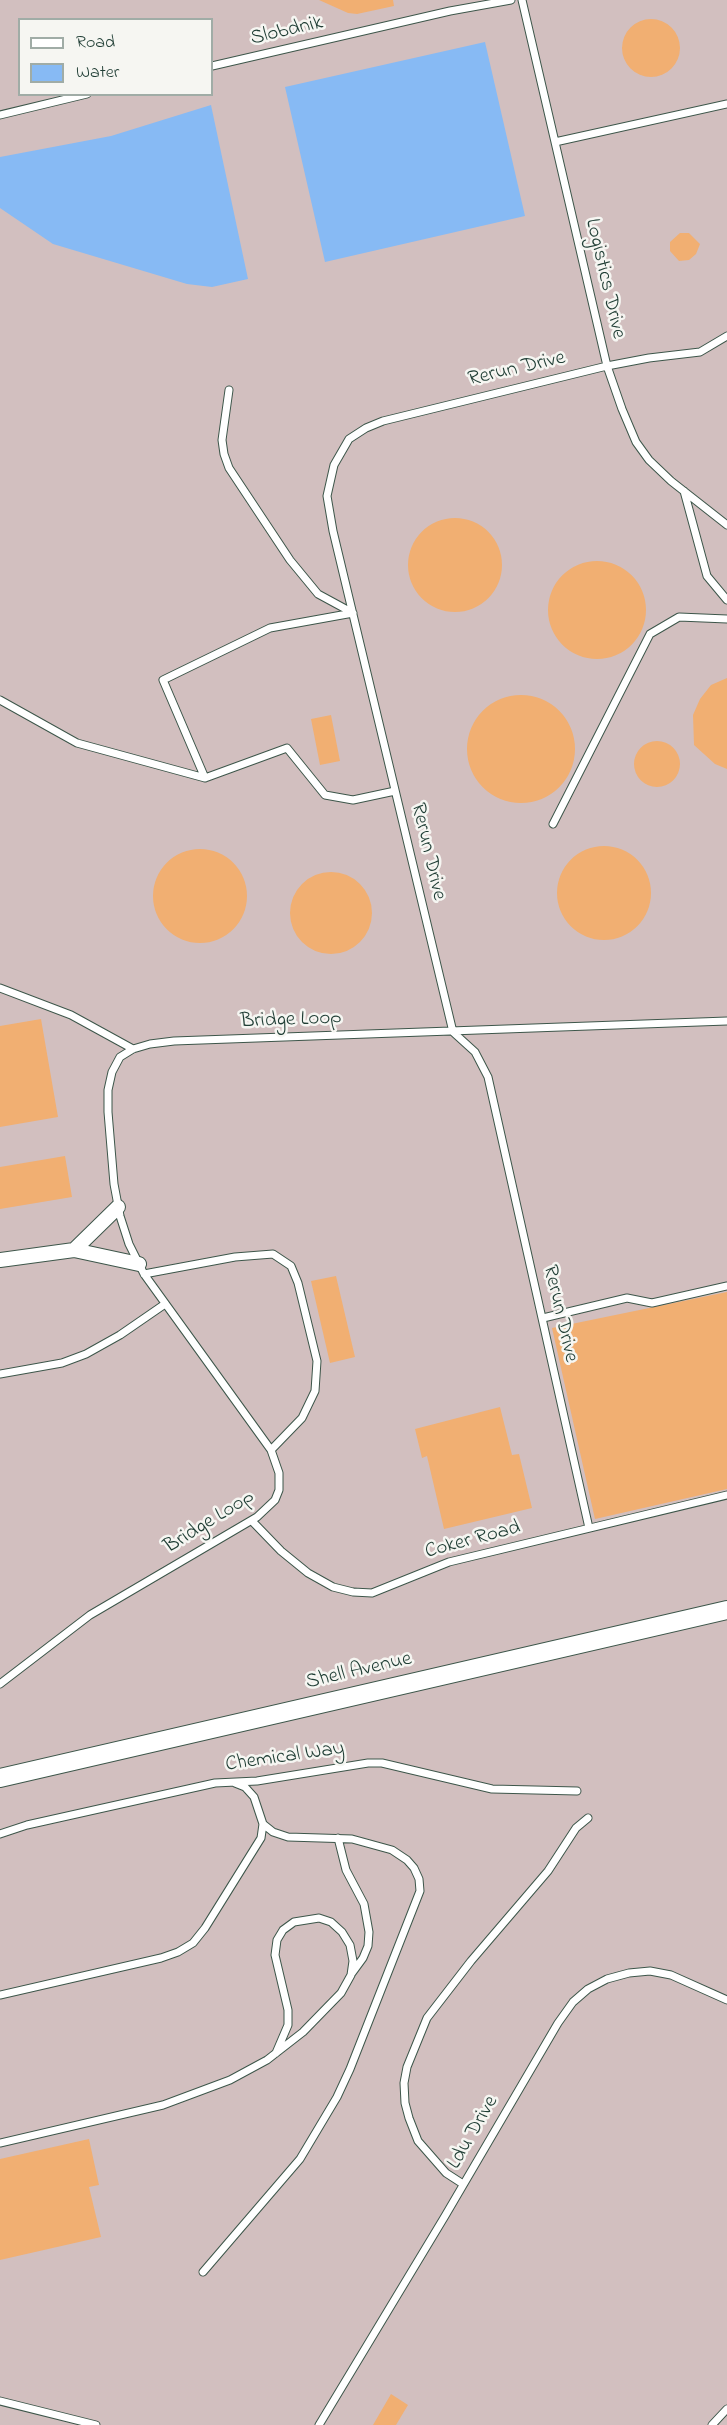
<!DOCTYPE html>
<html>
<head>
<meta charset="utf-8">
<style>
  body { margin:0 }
  #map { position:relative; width:727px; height:2425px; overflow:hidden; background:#e9e3c4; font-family:"Indie Flower",sans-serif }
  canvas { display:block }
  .legend { position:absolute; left:18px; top:18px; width:195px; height:78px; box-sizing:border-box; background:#f6f6f2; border:2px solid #a0aca6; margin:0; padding:8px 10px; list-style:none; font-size:18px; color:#1f3d34 }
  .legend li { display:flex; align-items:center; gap:12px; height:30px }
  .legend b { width:30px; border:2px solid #a0aca6 }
</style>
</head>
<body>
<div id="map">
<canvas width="727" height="2425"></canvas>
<ul class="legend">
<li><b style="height:8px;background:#fff"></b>Road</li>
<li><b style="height:16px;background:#87baf4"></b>Water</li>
</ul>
</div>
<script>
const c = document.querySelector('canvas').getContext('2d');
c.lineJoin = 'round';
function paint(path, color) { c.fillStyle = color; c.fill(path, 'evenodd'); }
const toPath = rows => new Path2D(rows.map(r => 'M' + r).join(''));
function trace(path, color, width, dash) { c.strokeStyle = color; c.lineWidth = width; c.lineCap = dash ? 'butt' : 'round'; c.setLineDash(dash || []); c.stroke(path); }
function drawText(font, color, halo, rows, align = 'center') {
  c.font = font + ' "Indie Flower",sans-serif'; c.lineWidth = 5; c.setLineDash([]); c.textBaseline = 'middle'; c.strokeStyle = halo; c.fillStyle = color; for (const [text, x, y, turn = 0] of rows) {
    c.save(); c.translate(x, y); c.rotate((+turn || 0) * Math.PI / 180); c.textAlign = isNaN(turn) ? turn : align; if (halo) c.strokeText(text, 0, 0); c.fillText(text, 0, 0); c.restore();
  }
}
paint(toPath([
  [0,0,727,0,727,2425,0,2425],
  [20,20,212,20,212,94,20,94]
]), '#d2bfbf');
paint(toPath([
  [485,42,525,216,325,262,285,87],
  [211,105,248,279,212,287,187,284,53,244,0,208,0,157,111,136]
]), '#87baf4');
paint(toPath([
  [319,0,393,0,394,6,357,14,348,13],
  '622 48a29 29 0 1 1 58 0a29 29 0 1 1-58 0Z',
  [680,233,689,233,700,244,696,254,689,260,679,261,670,251,670,242],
  '408 565a47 47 0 1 1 94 0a47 47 0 1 1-94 0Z',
  '548 610a49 49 0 1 1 98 0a49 49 0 1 1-98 0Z',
  [727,678,727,769,715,764,694,745,693,715,700,699,711,685],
  '467 749a54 54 0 1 1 108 0a54 54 0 1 1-108 0Z',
  [331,715,340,761,320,765,311,719],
  '634 764a23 23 0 1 1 46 0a23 23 0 1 1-46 0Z',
  '557 893a47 47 0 1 1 94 0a47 47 0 1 1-94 0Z',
  '153 896a47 47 0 1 1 94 0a47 47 0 1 1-94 0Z',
  '290 913a41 41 0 1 1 82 0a41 41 0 1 1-82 0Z',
  [41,1019,58,1117,0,1127,0,1026],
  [65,1156,72,1197,0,1209,0,1167],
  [336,1276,355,1357,330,1363,311,1281],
  [727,1292,727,1489,595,1519,552,1328],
  [500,1407,512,1455,519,1454,532,1508,444,1529,427,1456,422,1458,415,1429],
  [89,2139,99,2185,89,2187,101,2237,0,2260,0,2159],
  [391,2394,408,2405,396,2425,373,2425]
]), '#f1af72');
const service = toPath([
  [522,0,607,366,622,409,636,442,649,460,671,481,727,525],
  [212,66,450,11,511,0],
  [0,115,87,94],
  [555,142,727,104],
  [229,390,222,440,224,454,229,468,290,560,318,594,353,613],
  [684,491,707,576,727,600],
  [353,613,270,628,163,680,205,778,287,748,325,795,353,800,395,791],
  [0,700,77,743,205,778],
  [553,824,650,634,679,617,727,619],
  [0,988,71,1015,133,1049],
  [144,1274,235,1257,273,1254,291,1266,298,1283,317,1361,315,1391,302,1418,271,1450],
  [543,1318,627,1298,652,1303,727,1286],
  [0,1374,62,1363,86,1354,120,1335,165,1304],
  [252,1521,281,1551,308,1573,333,1587,353,1592,372,1593,449,1562,727,1495],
  [589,1528,488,1077,475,1052,453,1032,333,531,327,496,334,465,349,439,366,428,383,421,607,366,649,358,700,352,727,336],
  [0,1684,90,1615,257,1517,275,1500,279,1490,279,1473,271,1450,144,1274,129,1244,120,1216,114,1184,108,1112,108,1090,112,1072,120,1057,133,1049,150,1044,174,1041,727,1021],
  [0,1834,27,1825,215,1783,257,1781,368,1763,382,1763,492,1789,577,1791],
  [338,1838,346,1870,364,1904,369,1932,368,1946,363,1958,352,1973],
  [0,1995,161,1958,178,1952,193,1943,205,1928,261,1838,263,1824,254,1797,245,1787,235,1783],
  [0,2143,163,2105,230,2080,267,2060,303,2032,341,1993,351,1975,353,1961,350,1945,342,1932,331,1922,319,1918,294,1922,283,1930,277,1940,275,1955,288,2010,288,2025,276,2053],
  [463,2184,446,2173,418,2141,409,2118,405,2103,404,2083,407,2067,427,2018,471,1961,548,1871,576,1828,588,1818],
  [203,2272,300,2159,337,2097,350,2069,420,1891,419,1879,414,1868,407,1860,392,1850,352,1839,288,1837,273,1832,263,1824],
  [0,2401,96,2425],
  [319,2425,445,2216,558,2023,573,2002,588,1989,607,1979,629,1973,650,1971,671,1975,727,2000],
  [712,2425,727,2409]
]);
const minor = toPath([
  [74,1250,118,1207],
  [0,1260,74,1250,139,1264]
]);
const tertiary = toPath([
  [0,1778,727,1610]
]);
trace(service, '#3d564a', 9);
trace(minor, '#3d564a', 16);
trace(tertiary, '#3d564a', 20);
trace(service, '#fff', 7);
trace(minor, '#fff', 14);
trace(tertiary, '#fff', 18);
drawText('21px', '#1f3d34', '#f6f6f2', [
  ["Slobdnik",287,32,-13],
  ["Logistics Drive",604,279,77],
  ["Rerun Drive",517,370,-13],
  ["Rerun Drive",427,852,77],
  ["Bridge Loop",291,1021,-2],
  ["Rerun Drive",559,1314,77],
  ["Bridge Loop",210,1523,-32],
  ["Coker Road",473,1541,-15],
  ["Shell Avenue",359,1672,-13],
  ["Chemical Way",285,1758,-8],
  ["Ldu Drive",474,2133,-60]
]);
</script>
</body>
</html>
